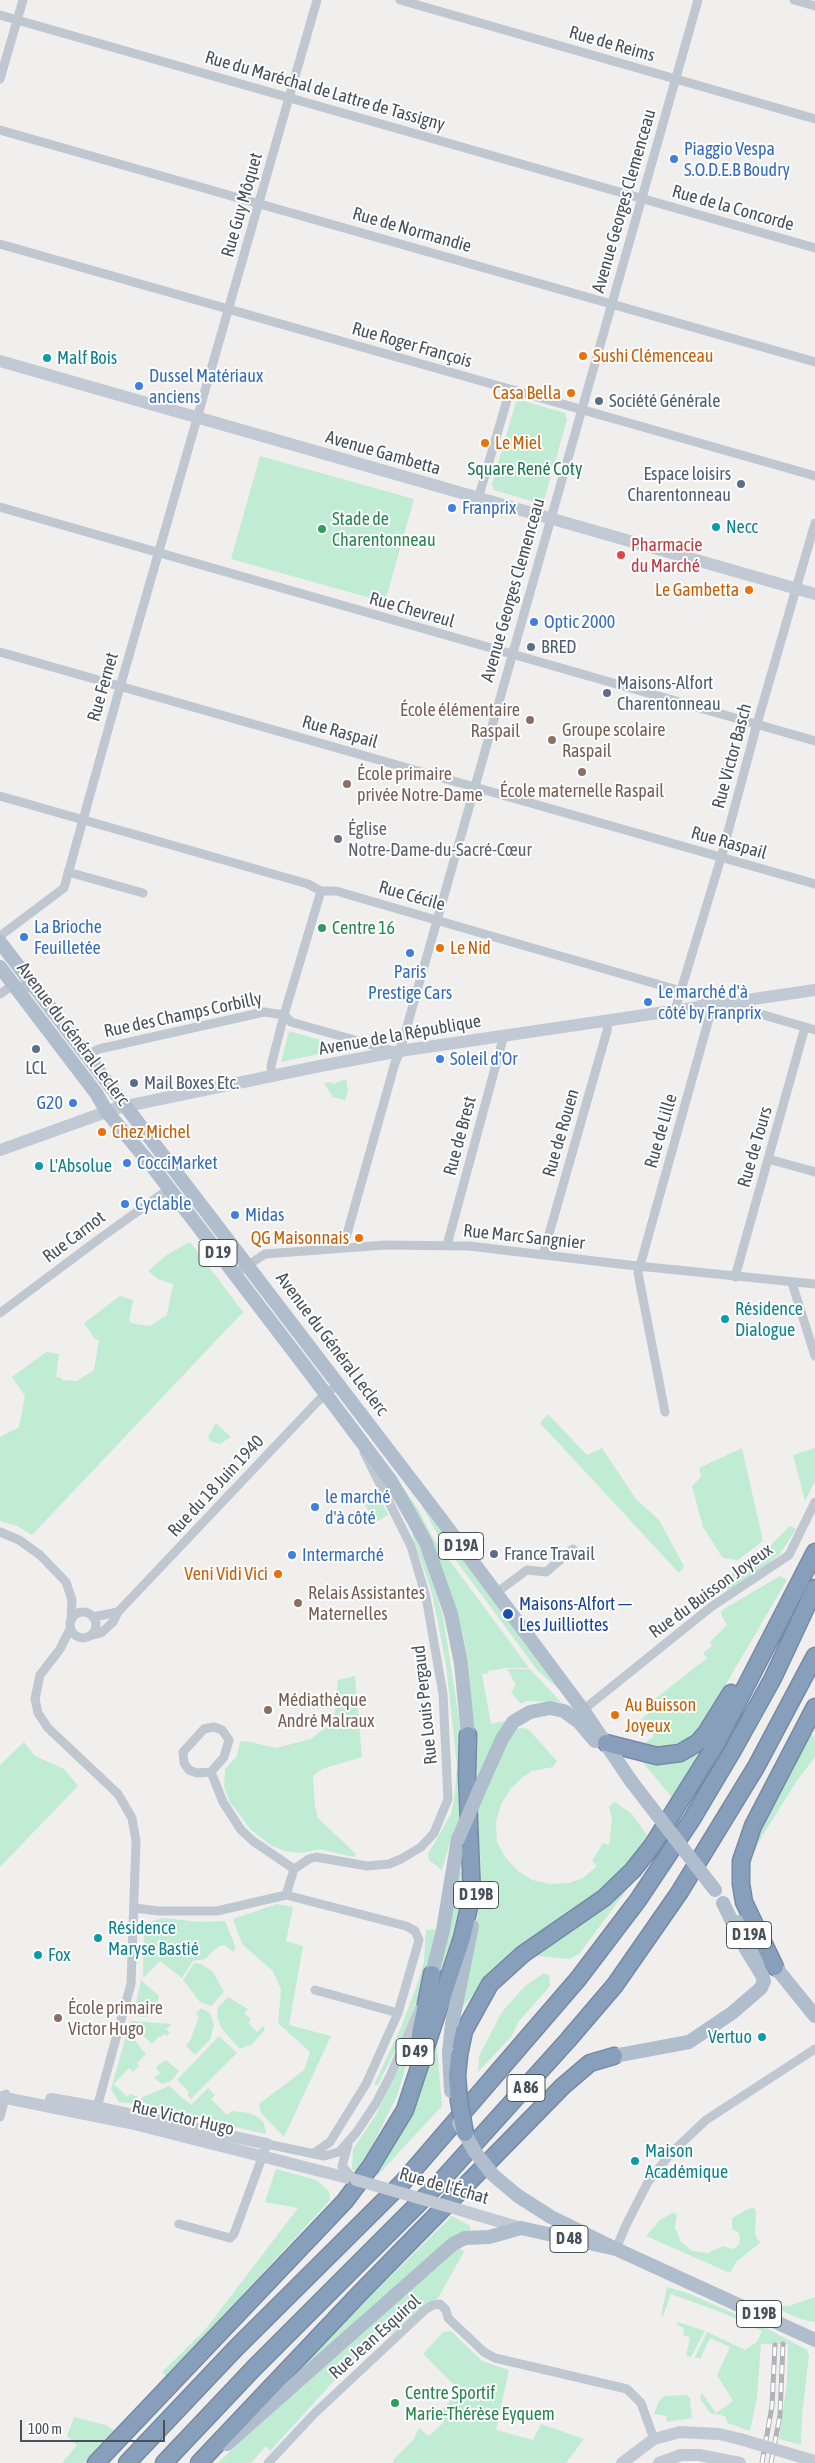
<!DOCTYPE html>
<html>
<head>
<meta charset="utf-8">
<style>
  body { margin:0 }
  #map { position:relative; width:815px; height:2463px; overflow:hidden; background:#f1eeee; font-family:"Asap Condensed",sans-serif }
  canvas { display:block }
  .scale { position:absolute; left:20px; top:2420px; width:145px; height:22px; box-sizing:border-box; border:2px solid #47515b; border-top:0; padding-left:6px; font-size:15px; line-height:18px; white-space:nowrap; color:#47515b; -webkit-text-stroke:4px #fff; paint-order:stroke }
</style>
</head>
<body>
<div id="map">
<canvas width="815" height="2463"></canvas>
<div class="scale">100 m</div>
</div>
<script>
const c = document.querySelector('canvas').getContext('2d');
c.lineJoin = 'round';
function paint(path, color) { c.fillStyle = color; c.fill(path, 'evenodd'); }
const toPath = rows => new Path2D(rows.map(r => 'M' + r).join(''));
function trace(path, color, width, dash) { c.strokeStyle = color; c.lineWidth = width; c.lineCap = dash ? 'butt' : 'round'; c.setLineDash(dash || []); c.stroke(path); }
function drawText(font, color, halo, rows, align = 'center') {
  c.font = font + ' "Asap Condensed",sans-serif'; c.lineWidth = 4; c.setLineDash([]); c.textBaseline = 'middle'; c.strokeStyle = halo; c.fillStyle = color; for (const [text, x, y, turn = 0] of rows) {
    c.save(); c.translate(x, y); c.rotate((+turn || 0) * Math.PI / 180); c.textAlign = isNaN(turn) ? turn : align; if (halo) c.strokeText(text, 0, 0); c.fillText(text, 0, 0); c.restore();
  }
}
paint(toPath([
  [520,400,565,413,567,420,544,500,538,503,494,490,492,484,516,402],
  [260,456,414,499,385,602,231,559],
  [289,1031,348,1048,281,1062],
  [346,1079,348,1091,345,1100,333,1097,324,1083,332,1082,333,1084],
  [190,1242,243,1312,32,1535,17,1526,0,1521,0,1437,19,1427,25,1396,12,1377,46,1352,59,1354,56,1377,62,1378,62,1380,77,1381,94,1370,99,1340,95,1339,84,1323,120,1296,133,1300,129,1322,135,1324,150,1326,167,1315,173,1284,158,1279,148,1271,168,1254],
  [548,1414,587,1455,602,1448,636,1499,659,1520,684,1566,679,1573,540,1423],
  [216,1423,231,1437,220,1444,210,1441,208,1437],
  [742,1448,763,1541,738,1560,723,1558,703,1527,692,1486,701,1477,699,1468],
  [815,1448,815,1481,805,1501,793,1455],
  [399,1482,418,1509,433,1538,529,1668,506,1668,490,1671,488,1669,489,1673,482,1674,491,1724,506,1721,477,1779,469,1665,462,1631,443,1572,429,1536],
  [381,1501,388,1515,374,1523,375,1521,365,1505,371,1502],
  [421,1504,574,1707,570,1710,571,1704,560,1690,538,1671,440,1539],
  [789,1526,796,1529,780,1554,759,1571,727,1591,719,1578,741,1570,763,1554],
  [412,1534,414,1534,426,1562,443,1616,460,1725,465,1804,452,1835,442,1870,429,1860,428,1854,451,1814,455,1792,457,1766,446,1665,437,1617,431,1590],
  [780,1576,787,1580,709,1713,697,1729,683,1742,661,1748,643,1745,654,1736,649,1731,624,1733,659,1705,655,1699,707,1658,703,1653,712,1646,710,1642,727,1625,721,1614,722,1610],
  [507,1669,530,1669,561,1702,526,1701,521,1704,511,1692,516,1685],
  [355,1676,362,1757,322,1769,313,1776,315,1806,318,1818,356,1854,354,1857,320,1849,301,1853,285,1851,272,1846,251,1830,230,1802,224,1787,225,1769,237,1756,240,1742,246,1741,276,1748,311,1739,334,1721,338,1680],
  [522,1728,528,1729,557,1761,553,1767,532,1771,522,1778,512,1787,501,1804,496,1822,497,1842,505,1857,518,1871,532,1880,550,1884,569,1883,583,1878,597,1866,592,1861,603,1843,609,1845,612,1820,609,1806,615,1802,632,1814,649,1838,625,1870,602,1891,566,1917,525,1943,492,1972,461,2009,480,1903,481,1868,477,1805,508,1741,516,1729],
  [812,1734,815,1739,815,1757,798,1779,761,1838,753,1855,748,1875,749,1854,768,1812],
  [712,1735,674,1800,641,1760],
  [24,1742,35,1756,64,1769,78,1786,0,1867,0,1765],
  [644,1867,579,1954,569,1959,537,1956,596,1912],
  [458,1871,468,1873,455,1938,429,2013],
  [277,1904,293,1907,286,1941,303,1946,289,2025,331,2036,284,2137,261,2113,259,2104,304,2070,310,2052,278,2023,281,1990,273,1971,242,1944,233,1919],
  [164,1918,200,1922,225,1921,236,1948,233,1952,225,1945,219,1946,205,1959,193,1961,182,1978,160,1961,143,1978,144,1932,152,1921],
  [436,1929,423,1985,407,2026,378,2085,374,2085,402,2025,419,1979,424,1961,426,1930],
  [194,1963,201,1964,213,1972,224,1992,211,2006,200,2002,183,1980],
  [544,1973,549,1975,550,1986,519,2021,511,2037,478,2072,479,2056,502,2012,525,1986],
  [141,1980,159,1996,154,2012,145,2017,133,2016],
  [228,1997,248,2009,244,2013,251,2019,248,2023,257,2032,263,2026,265,2030,252,2044,240,2049,221,2028,217,2016,218,2007],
  [201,2008,210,2013,214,2025,210,2040,195,2055,186,2046,190,2041,199,2017,196,2014],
  [131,2021,172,2024,166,2029,170,2033,167,2036,165,2034,161,2037,159,2036,152,2044,130,2023],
  [438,2023,437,2048,442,2106,377,2176,374,2174],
  [126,2036,131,2036,146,2054,137,2063,139,2066,133,2072,129,2068,114,2084,127,2097,130,2094,138,2097,136,2104,119,2102,111,2089],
  [219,2036,237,2053,191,2099,187,2095,189,2092,177,2080],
  [408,2045,411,2049,397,2096,370,2150,357,2171,352,2169,353,2149,376,2115],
  [166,2060,179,2071,171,2081,162,2084,154,2078,160,2073,156,2069,158,2065],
  [169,2086,191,2105,208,2088,215,2095,211,2099,227,2115,232,2111,249,2113,258,2117,264,2123,266,2134,139,2105,141,2098],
  [276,2169,316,2180,329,2191,330,2200,167,2377,162,2372,205,2330,298,2208,265,2202],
  [752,2207,756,2210,755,2234,760,2243,736,2262,730,2273,646,2236,660,2220,672,2213,677,2214,675,2228,681,2242,692,2251,708,2253,723,2246,733,2249,739,2245,740,2238,738,2232,732,2229,732,2218],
  [452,2216,470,2226,471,2233,305,2368,301,2364],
  [459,2248,464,2252,438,2298,390,2335,380,2337,375,2336,270,2451,266,2446,251,2463,218,2463,279,2403],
  [667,2287,688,2293,766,2328,807,2350,809,2356,802,2416,801,2445,779,2439,787,2383,788,2344,761,2344,757,2397,750,2431,728,2423,725,2416,710,2413,700,2398,702,2393,716,2413,733,2401,717,2375,730,2347,710,2338,700,2359,695,2357,707,2332,745,2350,757,2342,762,2331,723,2313,671,2294,663,2316,661,2315],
  [815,2297,815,2322,800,2319,772,2306,789,2306],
  [678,2322,705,2331,691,2357,686,2356,690,2337,683,2335,684,2328,677,2325],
  [451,2331,482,2361,509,2370,496,2430,533,2440,541,2424,584,2439,566,2463,393,2463,393,2460,414,2439,419,2428,429,2436,444,2422,438,2415,459,2390,423,2354,443,2332],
  [687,2395,690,2398,692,2418,666,2422,667,2416,654,2414,659,2401,665,2396],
  [74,2417,105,2425,114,2430,85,2463,62,2463,77,2445,67,2436]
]), '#bfecd2');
const highway = toPath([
  [606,1743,657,1756,680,1753,697,1743,706,1733,731,1693],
  [775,1967,744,1902,741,1884,741,1861,753,1826,815,1707],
  [420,2034,432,1974],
  [459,2055,464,2031,490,1984,523,1954,604,1898,633,1870,652,1846,716,1744,815,1552],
  [96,2463,345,2201,371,2166,405,2110,462,1938,472,1894,467,1774,468,1735],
  [127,2463,236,2348,403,2182,578,1979,638,1900,692,1819,733,1750,773,1678,815,1588],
  [164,2463,254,2368,440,2182,568,2040,615,1985,679,1893,756,1767,815,1656],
  [199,2463,360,2293,563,2086,590,2063,614,2056]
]);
trace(highway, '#748aa6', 19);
trace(toPath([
  [400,0,815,119],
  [794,0,815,6],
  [0,15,815,248],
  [0,79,23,0],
  [0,130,815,362],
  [0,244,815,476],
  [478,499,510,390],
  [0,507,815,741],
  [0,652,815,884],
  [0,796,308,884,321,891,336,891,815,1030],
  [68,872,143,893],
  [0,936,64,888,120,687,317,0],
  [0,994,13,985,36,989],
  [675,1010,721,858,757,724,815,523],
  [86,1055,99,1049,264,1012,284,1015,291,1022,390,1050],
  [272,1076,271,1066,284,1015,321,891],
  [768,1159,815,1172],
  [447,1245,504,1035],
  [346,1248,345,1241,395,1063,400,1051,698,0],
  [543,1255,607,1031,608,1020],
  [235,1274,265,1254,385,1245,469,1246,628,1265,815,1284],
  [735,1277,805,1027],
  [792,1283,815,1356],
  [0,1313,99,1239,169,1189],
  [665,1412,638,1273,713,1004],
  [0,1532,19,1540,40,1555,66,1582,72,1600,71,1619],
  [496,1593,527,1570,546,1572,573,1549],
  '70 1625a13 13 0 1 1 26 0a13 13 0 1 1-26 0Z',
  [93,1617,118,1612],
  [70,1629,60,1649,40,1675,35,1699,38,1713,48,1728,118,1794,132,1818,136,1841,131,1984,96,2111],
  [93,1635,101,1633,113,1622,118,1612,318,1401,338,1384],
  [583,1710,711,1607,789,1555,815,1502],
  [214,1727,222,1730,229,1740,224,1757,211,1772,197,1773,189,1770,184,1763,183,1752,204,1729,214,1727],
  [211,1772,223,1802,241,1830,253,1841,294,1869,286,1895],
  [294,1869,309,1859,316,1857,367,1866,389,1864,401,1859,421,1847,434,1833,448,1799,443,1694,426,1597,411,1546,364,1452],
  [135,1908,158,1911,217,1911,286,1895,406,1926,415,1931,419,1940,398,2013,366,2084,330,2142,314,2153],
  [315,1990,398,2013],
  [0,2117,6,2094],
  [348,2145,342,2166,352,2177],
  [179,2224,230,2238,234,2234,267,2144,324,2156,339,2152,356,2133,376,2103,391,2074,419,2009],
  [616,2249,626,2225,648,2182,671,2153,706,2120,815,2049],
  [268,2463,314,2414,426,2309,433,2305,440,2304,446,2310,448,2318,484,2352,495,2358,627,2389,641,2403,654,2439]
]), '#bfc8d0', 9);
trace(toPath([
  [0,361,815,594],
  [0,1150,117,1108,320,1066,400,1051,815,990],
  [0,2097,130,2123,356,2180],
  [51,2099,97,2107,267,2144],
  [457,2209,521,2228],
  [794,2455,815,2461],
  [622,2463,654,2439,680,2432,719,2434,740,2439],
  [659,2463,681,2455,699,2455,740,2463]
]), '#c0c9d4', 12);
trace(toPath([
  [0,942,438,1515,583,1710,631,1781],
  [0,967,96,1093,107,1112,152,1166,307,1369,391,1481,409,1512,426,1543,451,1614,461,1663,469,1745],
  [484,1779,502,1739,513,1722,530,1712,550,1708,564,1711,579,1722,595,1741],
  [739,1922,815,2016],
  [432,1974,443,1930,458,1839],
  [449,2053,452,2024,472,1926],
  [614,2056,689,2042,732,2013,761,1988,764,1981,762,1975,743,1944,723,1903],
  [518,2196,551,2217,616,2249,815,2340],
  [227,2444,453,2244,465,2238,489,2237,521,2228,616,2249]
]), '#afbdcc', 14);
trace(highway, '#889fbb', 16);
const rail = toPath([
  [762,2463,772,2406,775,2345],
  [771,2463,780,2415,783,2344]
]);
trace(rail, '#b1b3b8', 5);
trace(rail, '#fff', 3, [9]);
const highwayBridge = toPath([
  [459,2055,457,2076,459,2101,465,2133]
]);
trace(highwayBridge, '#748aa6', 19, []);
trace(toPath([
  [356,2180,457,2209],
  [740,2439,794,2455]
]), '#c0c9d4', 12);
trace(toPath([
  [631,1781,715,1890],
  [458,1839,484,1779],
  [449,2053,451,2091],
  [459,2123,475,2152,493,2175,518,2196]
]), '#afbdcc', 14);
trace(highwayBridge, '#889fbb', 16);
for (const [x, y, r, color] of [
  [674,159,5,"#3f7fe0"],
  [583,356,5,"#e8710a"],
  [47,358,5,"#0f9aa8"],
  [139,386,5,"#3f7fe0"],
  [571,393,5,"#e8710a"],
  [599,401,5,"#5c6f8a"],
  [485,443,5,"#e8710a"],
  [741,484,5,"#5c6f8a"],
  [452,508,5,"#3f7fe0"],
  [716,527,5,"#0f9aa8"],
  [322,529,5,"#2e9e5b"],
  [621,555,5,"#e0444e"],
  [749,590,5,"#e8710a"],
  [534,622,5,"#3f7fe0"],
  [531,647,5,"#5c6f8a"],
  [607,693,5,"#5c6f8a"],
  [530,720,5,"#8d6e63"],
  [552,740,5,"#8d6e63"],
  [582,772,5,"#8d6e63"],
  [347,784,5,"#8d6e63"],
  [338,839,5,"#6b7280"],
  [322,928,5,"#2e9e5b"],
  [24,937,5,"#3f7fe0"],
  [440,948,5,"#e8710a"],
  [410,953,5,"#3f7fe0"],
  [648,1002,5,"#3f7fe0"],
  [36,1049,5,"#5c6f8a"],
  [440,1059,5,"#3f7fe0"],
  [134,1083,5,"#5c6f8a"],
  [73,1103,5,"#3f7fe0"],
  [102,1132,5,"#e8710a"],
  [127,1163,5,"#3f7fe0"],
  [39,1166,5,"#0f9aa8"],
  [125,1204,5,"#3f7fe0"],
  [235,1215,5,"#3f7fe0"],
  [359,1238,5,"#e8710a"],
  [725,1319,5,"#0f9aa8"],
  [315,1507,5,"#3f7fe0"],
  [494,1554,5,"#5c6f8a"],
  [292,1555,5,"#3f7fe0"],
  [278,1574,5,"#e8710a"],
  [298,1603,5,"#8d6e63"],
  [508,1614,6,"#1a4fb4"],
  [268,1710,5,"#8d6e63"],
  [615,1715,5,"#e8710a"],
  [98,1938,5,"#0f9aa8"],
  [38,1955,5,"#0f9aa8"],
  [58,2018,5,"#8d6e63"],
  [762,2037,5,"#0f9aa8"],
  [635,2161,5,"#0f9aa8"],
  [395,2403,5,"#2e9e5b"]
]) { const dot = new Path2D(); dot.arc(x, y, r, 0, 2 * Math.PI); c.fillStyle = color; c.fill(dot); trace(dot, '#fff', 2); }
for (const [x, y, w] of [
  [218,1253,38],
  [461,1546,45],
  [476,1895,45],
  [749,1935,45],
  [415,2052,38],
  [526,2088,38],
  [569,2239,38],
  [759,2314,45]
]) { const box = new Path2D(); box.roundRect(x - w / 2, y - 13.5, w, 27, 4); c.fillStyle = '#fff'; c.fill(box); trace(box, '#47515b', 1); }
drawText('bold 16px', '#47515b', null, [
  ["D 19",218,1253],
  ["D 19A",461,1546],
  ["D 19B",476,1895],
  ["D 19A",749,1935],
  ["D 49",415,2052],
  ["A 86",526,2088],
  ["D 48",569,2239],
  ["D 19B",759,2314]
]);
drawText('18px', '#47515b', '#fff', [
  ["Rue de Reims",612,44,16],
  ["Rue du Maréchal de Lattre de Tassigny",325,91,16],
  ["Avenue Georges Clemenceau",624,201,-74],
  ["Rue Guy Môquet",242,205,-74],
  ["Rue de la Concorde",733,208,16],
  ["Rue de Normandie",412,230,16],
  ["Rue Roger François",412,345,16],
  ["Avenue Gambetta",383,453,16],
  ["Avenue Georges Clemenceau",513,590,-74],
  ["Rue Chevreul",412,610,16],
  ["Rue Fernet",103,687,-74],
  ["Rue Raspail",340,732,16],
  ["Rue Victor Basch",732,756,-75],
  ["Rue Raspail",729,843,16],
  ["Rue Cécile",412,896,16],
  ["Rue des Champs Corbilly",183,1015,-12],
  ["Avenue du Général Leclerc",73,1034,53],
  ["Avenue de la République",400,1035,-10],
  ["Rue de Lille",661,1131,-74],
  ["Rue de Rouen",561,1133,-74],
  ["Rue de Brest",460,1136,-75],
  ["Rue de Tours",755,1147,-74],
  ["Rue Carnot",74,1237,-37],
  ["Rue Marc Sangnier",524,1237,6],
  ["Avenue du Général Leclerc",332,1344,53],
  ["Rue du 18 Juin 1940",216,1486,-47],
  ["Rue du Buisson Joyeux",711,1591,-36],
  ["Rue Louis Pergaud",425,1705,-96],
  ["Rue Victor Hugo",183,2118,13],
  ["Rue de l'Échat",444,2186,16],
  ["Rue Jean Esquirol",375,2337,-42]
]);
drawText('18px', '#366cbe', '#fff', [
  ["Piaggio Vespa",684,149],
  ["S.O.D.E.B Boudry",684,170],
  ["Dussel Matériaux",149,376],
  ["anciens",149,397],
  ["Franprix",462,508],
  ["Optic 2000",544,622],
  ["La Brioche",34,927],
  ["Feuilletée",34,948],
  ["Paris",410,972,"center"],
  ["Prestige Cars",410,993,"center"],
  ["Le marché d'à",658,992],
  ["côté by Franprix",658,1013],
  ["Soleil d'Or",450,1059],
  ["G20",63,1103,"right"],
  ["CocciMarket",137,1163],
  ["Cyclable",135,1204],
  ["Midas",245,1215],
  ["le marché",325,1497],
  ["d'à côté",325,1518],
  ["Intermarché",302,1555]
], 'left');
drawText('18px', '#c56008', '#fff', [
  ["Sushi Clémenceau",593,356],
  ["Casa Bella",561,393,"right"],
  ["Le Miel",495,443],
  ["Le Gambetta",739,590,"right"],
  ["Le Nid",450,948],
  ["Chez Michel",112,1132],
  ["QG Maisonnais",349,1238,"right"],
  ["Veni Vidi Vici",268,1574,"right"],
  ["Au Buisson",625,1705],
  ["Joyeux",625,1726]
], 'left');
drawText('18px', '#0d838f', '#fff', [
  ["Malf Bois",57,358],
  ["Necc",726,527],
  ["L'Absolue",49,1166],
  ["Résidence",735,1309],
  ["Dialogue",735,1330],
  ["Résidence",108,1928],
  ["Maryse Bastié",108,1949],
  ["Fox",48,1955],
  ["Vertuo",752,2037,"right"],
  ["Maison",645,2151],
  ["Académique",645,2172]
], 'left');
drawText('18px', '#4e5e75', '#fff', [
  ["Société Générale",609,401],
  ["Espace loisirs",731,474,"right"],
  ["Charentonneau",731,495,"right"],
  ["BRED",541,647],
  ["Maisons-Alfort",617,683],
  ["Charentonneau",617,704],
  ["LCL",36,1068,"center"],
  ["Mail Boxes Etc.",144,1083],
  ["France Travail",504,1554]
], 'left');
drawText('18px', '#1c784d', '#fff', [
  ["Square René Coty",525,469]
]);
drawText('18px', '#27864d', '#fff', [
  ["Stade de",332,519],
  ["Charentonneau",332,540],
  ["Centre 16",332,928],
  ["Centre Sportif",405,2393],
  ["Marie-Thérèse Eyquem",405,2414]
], 'left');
drawText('18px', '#be3a42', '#fff', [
  ["Pharmacie",631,545],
  ["du Marché",631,566]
], 'left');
drawText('18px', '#785e54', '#fff', [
  ["École élémentaire",520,710,"right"],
  ["Raspail",520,731,"right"],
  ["Groupe scolaire",562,730],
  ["Raspail",562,751],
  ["École primaire",357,774],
  ["privée Notre-Dame",357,795],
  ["École maternelle Raspail",582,791,"center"],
  ["Relais Assistantes",308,1593],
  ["Maternelles",308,1614],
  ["Médiathèque",278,1700],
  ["André Malraux",278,1721],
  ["École primaire",68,2008],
  ["Victor Hugo",68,2029]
], 'left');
drawText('18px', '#5b616d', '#fff', [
  ["Église",348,829],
  ["Notre-Dame-du-Sacré-Cœur",348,850]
], 'left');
drawText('18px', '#164399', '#fff', [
  ["Maisons-Alfort —",519,1604],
  ["Les Juilliottes",519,1625]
], 'left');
</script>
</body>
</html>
